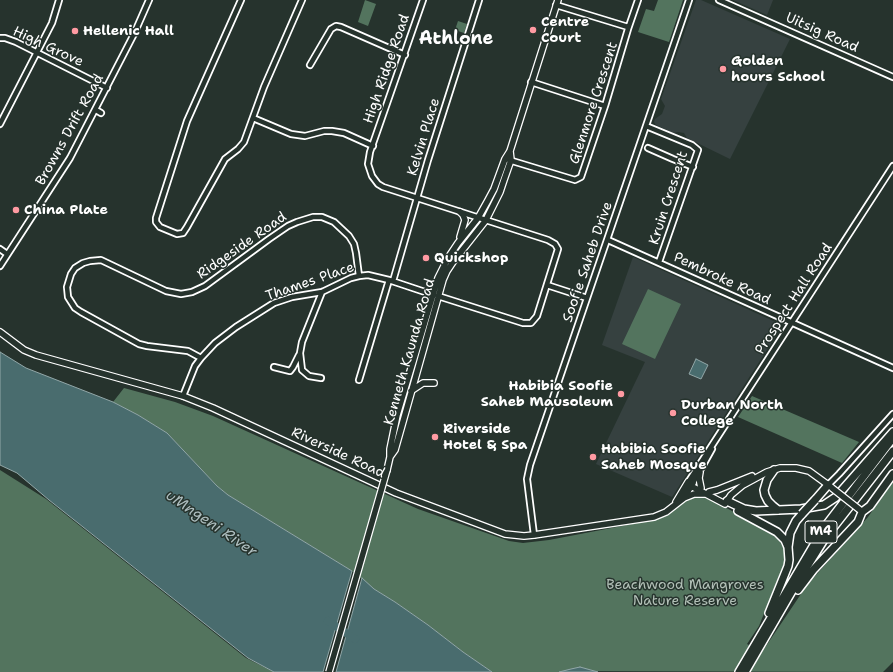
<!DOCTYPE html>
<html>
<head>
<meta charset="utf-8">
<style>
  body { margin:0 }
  canvas { display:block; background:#26332d }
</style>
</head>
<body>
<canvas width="893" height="672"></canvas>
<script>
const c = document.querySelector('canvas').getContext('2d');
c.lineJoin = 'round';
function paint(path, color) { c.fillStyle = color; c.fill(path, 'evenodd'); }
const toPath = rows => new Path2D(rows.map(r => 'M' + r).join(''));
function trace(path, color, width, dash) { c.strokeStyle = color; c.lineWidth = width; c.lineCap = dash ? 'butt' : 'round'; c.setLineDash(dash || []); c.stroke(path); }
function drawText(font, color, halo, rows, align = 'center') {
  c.font = font + ' "Shantell Sans",sans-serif'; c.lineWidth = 3; c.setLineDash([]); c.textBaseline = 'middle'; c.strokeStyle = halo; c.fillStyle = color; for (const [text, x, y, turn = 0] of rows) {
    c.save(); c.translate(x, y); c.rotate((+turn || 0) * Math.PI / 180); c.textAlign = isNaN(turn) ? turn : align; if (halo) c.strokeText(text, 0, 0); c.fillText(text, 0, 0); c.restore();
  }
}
paint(toPath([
  [696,0,701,0,790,39,730,159,687,138,684,133,678,132,673,133,656,125,654,122,655,119,662,114,665,106,661,99],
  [733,0,773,0,767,15],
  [633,257,780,324,781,328,672,497,596,464,645,362,602,345]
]), '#364140');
paint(toPath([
  [365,0,376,4,368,26,358,22],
  [658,0,683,0,669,42,638,32,646,9,654,11],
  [458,21,467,24,464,33,455,30],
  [648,289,681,304,655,359,622,344],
  [124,388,175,402,213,416,418,509,509,541,523,543,549,540,653,520,670,512,680,502,693,496,705,496,777,536,785,551,785,561,759,626,747,644,762,652,807,585,868,517,893,481,893,662,883,672,562,671,559,672,492,672,463,652,428,625,395,602,374,589,352,571,228,495,217,486,167,433,138,415,113,402],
  [752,396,859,442,842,463,738,417],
  [0,470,46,499,246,658,274,672,0,672]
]), '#53745e');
const water = toPath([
  [0,352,26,368,113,402,138,415,167,433,217,486,228,495,352,571,323,672,274,672,248,658,49,500,17,473,0,465,0,352],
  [696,359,708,365,701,379,689,374,696,359],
  [362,578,374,589,395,602,428,625,463,652,492,672,336,672,362,578],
  [580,667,598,672,559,672,571,669,580,667]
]);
paint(water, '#496c6e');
trace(water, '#92a7a8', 1);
trace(toPath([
  [328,621,355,639]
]), '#496c6e', 8);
const minor = toPath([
  [241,0,187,121,156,218,156,222,160,227,177,234,183,233,187,227,225,159,238,149,244,142,264,87,302,0],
  [423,0,370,152,368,164,372,176,378,184,383,187,548,240,555,244,558,249,537,316,531,323,523,323,438,296],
  [719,0,893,77],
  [556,5,628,27],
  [0,38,5,38,16,42,107,88],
  [310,65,331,29,336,26,341,27,405,55],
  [531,82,605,106],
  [96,110,101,113],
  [253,118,291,134,305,136,324,131,332,131,344,133,373,146],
  [0,124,52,23,59,0],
  [646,126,692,145,698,150,659,262],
  [648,148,673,159,693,167],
  [509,160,575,180,581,177,605,106,628,29,638,0],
  [608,240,893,368],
  [0,249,7,254],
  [0,266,70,158,134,34,149,0],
  [393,281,428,160,479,0],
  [547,285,587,298],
  [201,358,188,351,147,346,139,344,81,312,75,308,68,297,67,287,71,274,75,268,83,263,90,261,101,260,166,291,181,294,192,292,205,286,269,239,288,226,297,222,313,217,322,217,334,222,349,236,354,244,356,253,359,276],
  [274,367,290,371,293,367,299,355],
  [321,378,309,376,302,370,300,353,302,342,322,292],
  [359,380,389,280],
  [183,396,195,366,201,358,215,343,236,327,274,303,292,297,322,292,351,278,359,276,368,275,389,280,434,295],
  [689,481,893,166],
  [693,483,712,449],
  [828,485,839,474,893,414],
  [534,535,527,479,530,465,689,0]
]);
const major = toPath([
  [460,212,463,215,465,220,460,237],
  [0,332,24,350,36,355,183,396,213,408,396,493,505,534,524,536,534,535,654,517,666,512,684,498,693,483],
  [411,391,423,383,434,383],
  [390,457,390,449,397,415,438,278,448,258,458,243,478,218,487,202,494,189,505,159,510,151,558,0],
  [387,470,390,457,395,450,443,280,447,271,453,262,486,220,500,192,504,180,511,160,510,151],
  [700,472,699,478,701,488],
  [687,484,725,504,731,495,743,485,767,472,780,468,796,468,809,471,831,487],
  [709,492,717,490,752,476],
  [684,498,694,494,704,494],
  [676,502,688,482]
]);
const highway = toPath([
  [774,470,767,480,764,490,765,495,768,501,773,506,778,510],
  [815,500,828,485],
  [727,501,744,509,756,511,801,509,824,505,836,497,843,489,893,432],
  [738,511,777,532,785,540,788,547],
  [798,590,814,569,858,522,862,512,870,506,893,474],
  [769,613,788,566,789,560,788,547,790,533,796,521,802,514],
  [739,672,824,528,893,438],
  [745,672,792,591,825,538,893,451]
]);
trace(minor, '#fff', 8);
trace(major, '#fff', 8);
trace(highway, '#fff', 10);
trace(minor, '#26332d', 4.5);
trace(major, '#26332d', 5.5);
trace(highway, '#26332d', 7);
const majorBridge = toPath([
  [832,488,860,510],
  [329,672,387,470]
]);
const highwayBridge = toPath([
  [802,514,815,500]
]);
trace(majorBridge, '#fff', 8, []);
trace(highwayBridge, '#fff', 10, []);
trace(majorBridge, '#26332d', 5.5);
trace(highwayBridge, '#26332d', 7);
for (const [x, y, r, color] of [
  [533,30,4,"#ff9aa2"],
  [75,31,4,"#ff9aa2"],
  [723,69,4,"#ff9aa2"],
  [16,210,4,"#ff9aa2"],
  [426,258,4,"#ff9aa2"],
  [621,394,4,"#ff9aa2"],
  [673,413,4,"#ff9aa2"],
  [435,437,4,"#ff9aa2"],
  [593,457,4,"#ff9aa2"]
]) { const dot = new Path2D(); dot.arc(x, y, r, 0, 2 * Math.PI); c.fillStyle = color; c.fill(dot); trace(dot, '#26332d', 1.5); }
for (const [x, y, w] of [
  [821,532,32]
]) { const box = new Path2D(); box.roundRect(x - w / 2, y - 11, w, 22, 3); c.fillStyle = '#26332d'; c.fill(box); trace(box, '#fff', 1); }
drawText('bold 13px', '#fff', null, [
  ["M4",821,532]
]);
drawText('bold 14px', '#fff', '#26332d', [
  ["Centre",541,22],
  ["Court",541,38],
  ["Hellenic Hall",83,31],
  ["Golden",731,61],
  ["hours School",731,77],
  ["China Plate",24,210],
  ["Quickshop",434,258],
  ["Habibia Soofie",613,386,"right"],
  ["Saheb Mausoleum",613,402,"right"],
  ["Durban North",681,405],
  ["College",681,421],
  ["Riverside",443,429],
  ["Hotel & Spa",443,445],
  ["Habibia Soofie",601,449],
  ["Saheb Mosque",601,465]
], 'left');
drawText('14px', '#fff', '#26332d', [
  ["Uitsig Road",822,33,24],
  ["High Grove",48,47,25],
  ["High Ridge Road",387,69,-71],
  ["Glenmore Crescent",594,103,-72],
  ["Browns Drift Road",70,130,-61],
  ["Kelvin Place",424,137,-73],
  ["Kruin Crescent",669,198,-72],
  ["Ridgeside Road",242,246,-35],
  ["Soofie Saheb Drive",588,262,-71],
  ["Pembroke Road",722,279,25],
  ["Thames Place",310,282,-19],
  ["Prospect Hall Road",794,299,-57],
  ["Kenneth Kaunda Road",410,352,-74],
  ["Riverside Road",338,453,25]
]);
drawText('14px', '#b2c0b7', '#26332d', [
  ["Beachwood Mangroves",685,585],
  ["Nature Reserve",685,601]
]);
drawText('italic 15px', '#adbdbe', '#26332d', [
  ["uMngeni River",211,524,34]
]);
drawText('bold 18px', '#fff', '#26332d', [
  ["Athlone",456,39]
]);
</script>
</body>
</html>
